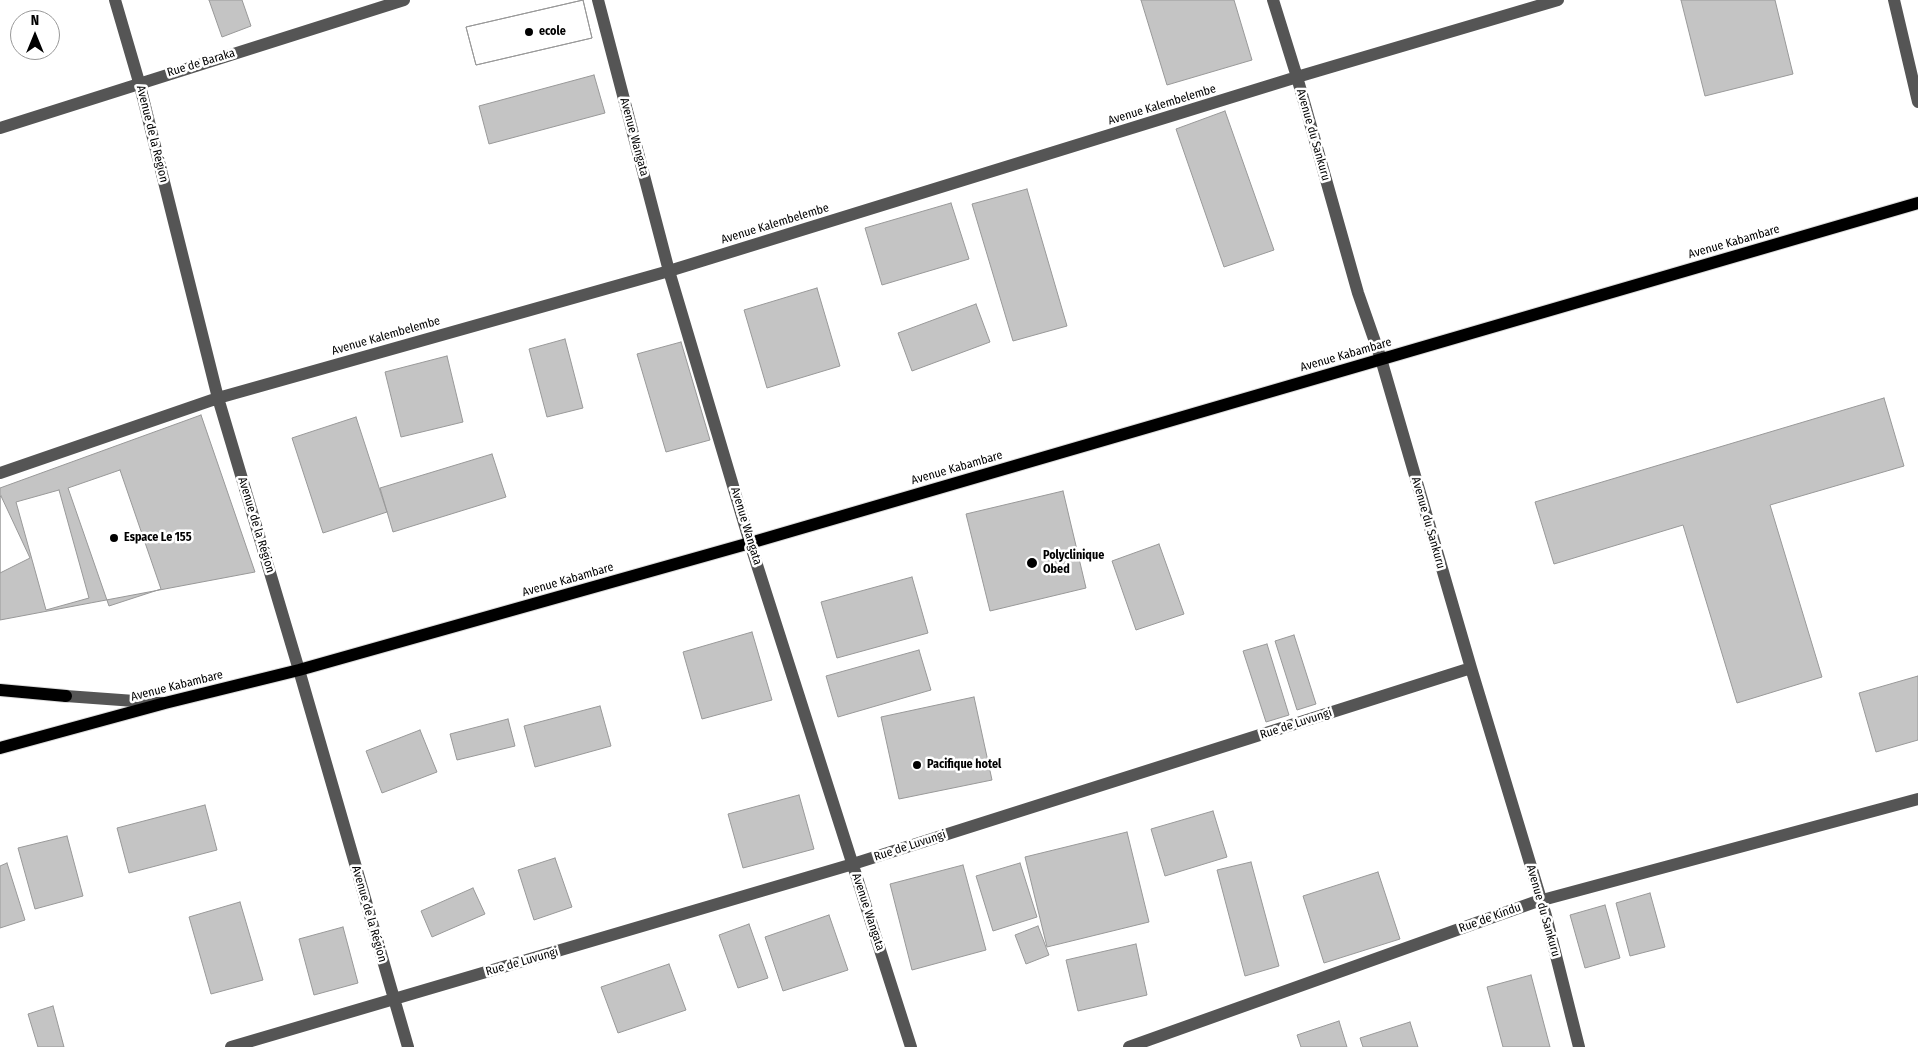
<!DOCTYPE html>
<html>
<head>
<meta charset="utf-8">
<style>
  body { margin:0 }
  #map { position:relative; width:1918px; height:1047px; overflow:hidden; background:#fff; font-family:"Fira Sans Condensed",sans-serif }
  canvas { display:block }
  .north { position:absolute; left:10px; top:10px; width:50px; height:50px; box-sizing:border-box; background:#fff; border:1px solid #999; border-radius:50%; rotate:0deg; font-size:14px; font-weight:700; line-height:20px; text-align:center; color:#000 }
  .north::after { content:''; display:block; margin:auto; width:18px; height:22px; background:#000; clip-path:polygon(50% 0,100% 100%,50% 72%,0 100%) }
</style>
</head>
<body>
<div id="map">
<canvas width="1918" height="1047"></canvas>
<div class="north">N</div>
</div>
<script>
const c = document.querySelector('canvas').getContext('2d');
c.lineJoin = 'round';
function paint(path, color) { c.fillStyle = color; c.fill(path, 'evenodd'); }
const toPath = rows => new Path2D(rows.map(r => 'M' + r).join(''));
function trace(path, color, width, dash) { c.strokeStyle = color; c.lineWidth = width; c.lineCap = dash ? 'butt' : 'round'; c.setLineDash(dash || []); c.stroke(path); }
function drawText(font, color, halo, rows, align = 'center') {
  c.font = font + ' "Fira Sans Condensed",sans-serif'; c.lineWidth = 5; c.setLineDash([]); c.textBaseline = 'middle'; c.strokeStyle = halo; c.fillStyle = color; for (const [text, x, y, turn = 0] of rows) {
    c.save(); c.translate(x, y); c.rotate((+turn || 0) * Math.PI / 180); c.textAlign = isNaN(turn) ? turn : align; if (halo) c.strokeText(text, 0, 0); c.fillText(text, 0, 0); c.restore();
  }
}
const building = toPath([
  [209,0,242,0,251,26,222,37,209,0],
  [583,0,592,38,476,65,466,27,583,0],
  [583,0,592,38,476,65,466,27,583,0],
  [1141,0,1234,0,1252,60,1167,85,1141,0],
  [1681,0,1775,0,1793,74,1705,96,1681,0],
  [594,75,605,113,489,144,479,106,594,75],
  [1225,111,1274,250,1224,267,1176,129,1225,111],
  [1027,189,1067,326,1013,341,972,204,1027,189],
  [951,203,969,259,882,285,865,228,951,203],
  [817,288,840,366,767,388,744,310,817,288],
  [976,304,990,342,912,371,898,333,976,304],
  [565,339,583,408,547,417,529,349,565,339],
  [681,342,710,440,666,452,637,354,681,342],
  [447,356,463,422,401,437,385,372,447,356],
  [1884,398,1904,466,1770,505,1822,677,1737,703,1683,525,1554,564,1535,502,1884,398],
  [201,415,255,572,0,620,0,488,201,415],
  [356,417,387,512,323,533,292,438,356,417],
  [492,454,506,497,393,532,380,488,492,454],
  [120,470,161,589,109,606,68,488,120,470],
  [59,490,89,598,46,610,16,502,59,490],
  [1063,491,1086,588,990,611,966,514,1063,491],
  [1,496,30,558,0,573,0,497,1,496],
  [1159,544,1184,614,1136,630,1112,561,1159,544],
  [912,577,928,633,837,658,821,602,912,577],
  [752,632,772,700,702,719,683,652,752,632],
  [1294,635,1316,704,1297,710,1275,641,1294,635],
  [1267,644,1289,715,1266,722,1243,651,1267,644],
  [919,650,931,690,838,717,826,676,919,650],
  [1918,676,1918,740,1876,752,1859,693,1918,676],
  [974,697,992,780,899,799,881,717,974,697],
  [600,706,611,746,535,767,524,726,600,706],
  [508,719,515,746,457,760,450,734,508,719],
  [420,730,437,772,382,793,366,751,420,730],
  [799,795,814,849,743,868,728,814,799,795],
  [205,805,217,850,129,873,117,828,205,805],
  [1213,811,1227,857,1165,876,1151,829,1213,811],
  [1127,832,1149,922,1047,947,1025,857,1127,832],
  [67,836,83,896,35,909,18,848,67,836],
  [555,858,572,907,534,920,518,870,555,858],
  [1251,862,1279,966,1245,976,1217,870,1251,862],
  [7,863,25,920,0,928,0,866,7,863],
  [1020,863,1037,917,993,931,976,876,1020,863],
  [963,865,986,950,912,970,890,884,963,865],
  [1378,872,1400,939,1324,963,1303,896,1378,872],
  [473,888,485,914,432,937,421,911,473,888],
  [1650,893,1665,947,1630,956,1616,903,1650,893],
  [240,902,263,980,211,994,189,917,240,902],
  [1605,905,1620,958,1585,968,1570,915,1605,905],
  [829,915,848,970,783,991,765,937,829,915],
  [749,924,768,978,738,988,719,935,749,924],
  [1038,926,1049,955,1026,964,1015,935,1038,926],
  [343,927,358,983,314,995,299,939,343,927],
  [1136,944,1147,995,1078,1011,1066,960,1136,944],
  [669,964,686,1010,618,1033,601,987,669,964],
  [1531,975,1550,1047,1503,1047,1487,987,1531,975],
  [53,1006,64,1047,38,1047,28,1014,53,1006],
  [1339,1021,1347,1047,1301,1047,1297,1035,1339,1021],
  [1410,1022,1418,1047,1363,1047,1360,1038,1410,1022]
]);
paint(building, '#c4c4c4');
trace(building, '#999', 1);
const major = toPath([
  [0,690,66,696],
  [0,748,165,703,299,670,750,543,1918,203]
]);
trace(major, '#dbdbdb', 14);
trace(toPath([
  [115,0,139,82,218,398,299,670,408,1047],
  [598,0,669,271,750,543,911,1047],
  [1273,0,1297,77,1358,293,1381,359,1471,668,1546,916,1579,1047],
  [1894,0,1918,102],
  [0,128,404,0],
  [0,473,218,398,669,271,1297,77,1558,0],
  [66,696,162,703],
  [231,1047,853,864,1471,668],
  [1129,1047,1535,902,1918,799]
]), '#555', 12);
trace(major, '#000', 12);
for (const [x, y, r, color] of [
  [529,32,5,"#000"],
  [114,538,5,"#000"],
  [1032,563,6,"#000"],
  [917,765,5,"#000"]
]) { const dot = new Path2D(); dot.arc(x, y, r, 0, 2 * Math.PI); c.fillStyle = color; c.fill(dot); trace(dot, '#fff', 2); }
drawText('bold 12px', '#000', '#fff', [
  ["ecole",539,32],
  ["Espace Le 155",124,538],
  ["Polyclinique",1043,556],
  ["Obed",1043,570],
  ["Pacifique hotel",927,765]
], 'left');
drawText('12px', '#000', '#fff', [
  ["Rue de Baraka",201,63,-17],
  ["Avenue Kalembelembe",1162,105,-17],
  ["Avenue de la Région",152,134,76],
  ["Avenue du Sankuru",1313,135,74],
  ["Avenue Wangata",634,137,75],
  ["Avenue Kalembelembe",775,224,-17],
  ["Avenue Kabambare",1734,242,-16],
  ["Avenue Kalembelembe",386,336,-16],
  ["Avenue Kabambare",1346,355,-16],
  ["Avenue Kabambare",957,468,-16],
  ["Avenue du Sankuru",1428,523,74],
  ["Avenue de la Région",256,525,73],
  ["Avenue Wangata",746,526,73],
  ["Avenue Kabambare",568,580,-16],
  ["Avenue Kabambare",177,686,-14],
  ["Rue de Luvungi",1296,724,-18],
  ["Rue de Luvungi",910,846,-18],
  ["Avenue du Sankuru",1543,911,74],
  ["Avenue Wangata",868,912,72],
  ["Avenue de la Région",369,914,74],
  ["Rue de Kindu",1490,918,-20],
  ["Rue de Luvungi",522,962,-16]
]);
</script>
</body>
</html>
